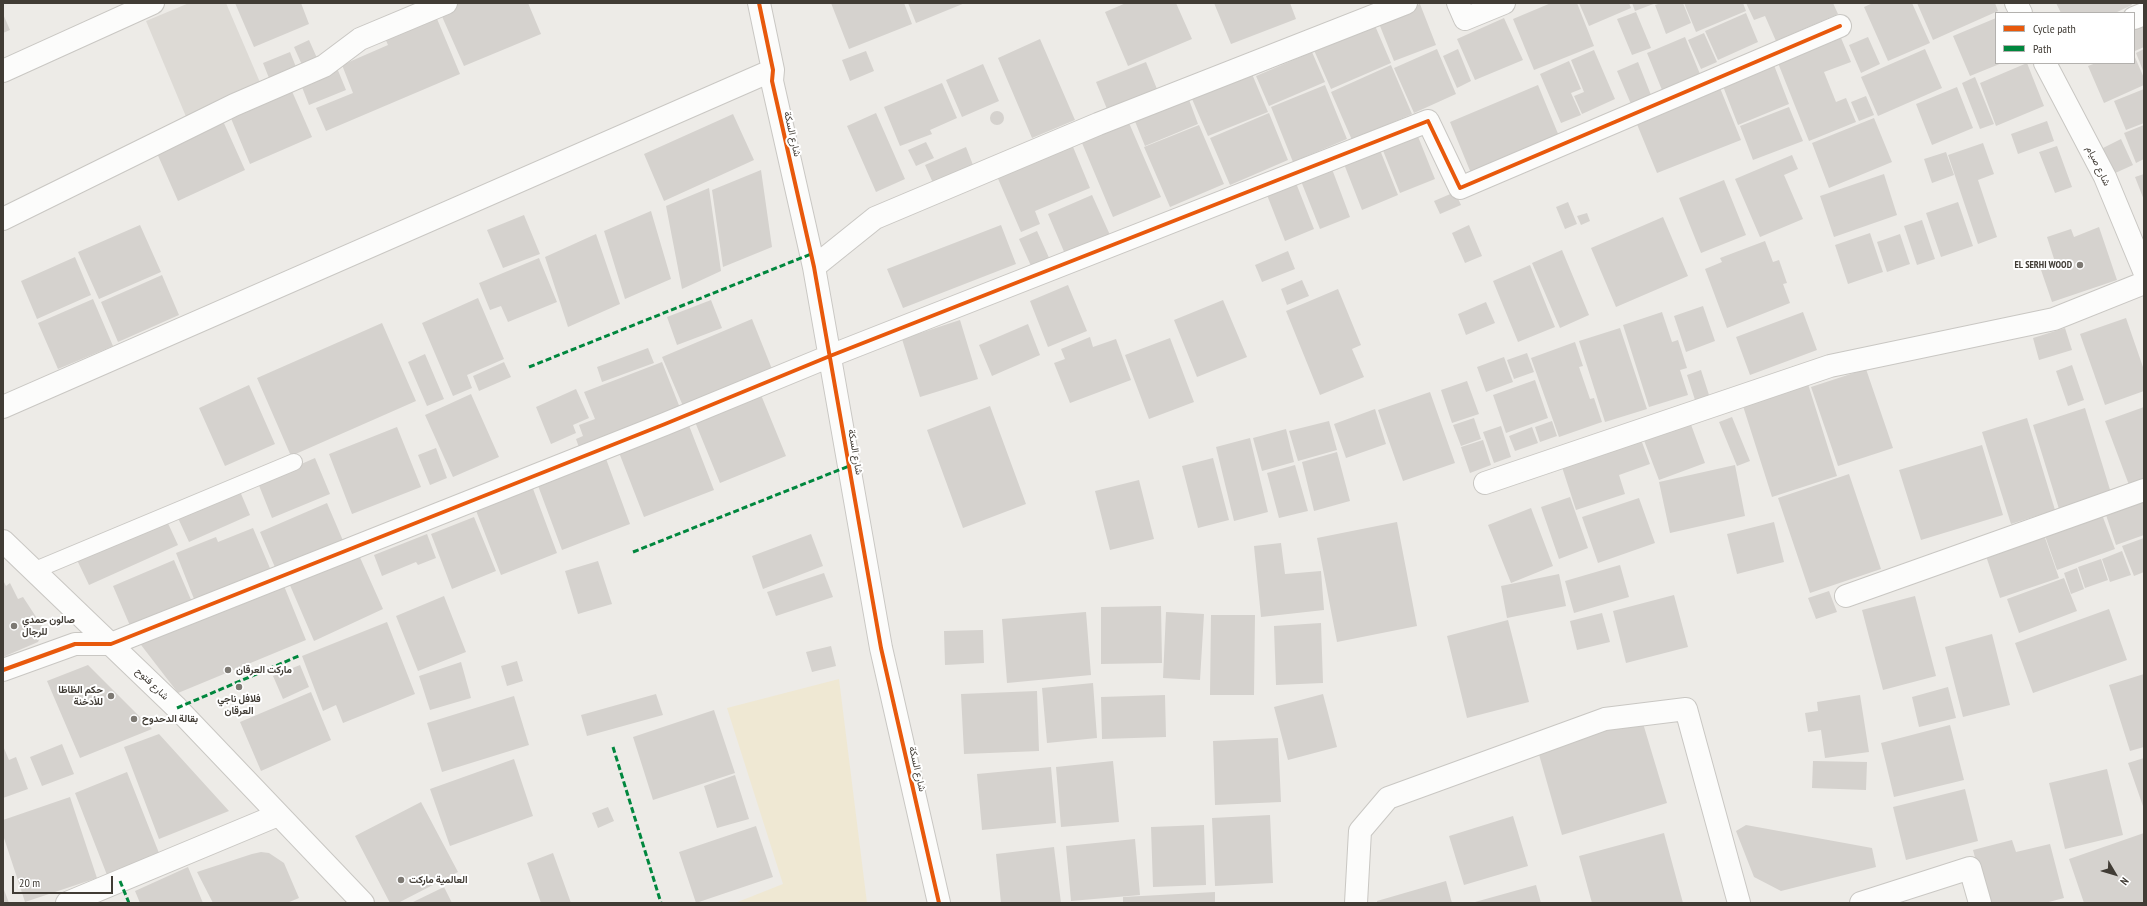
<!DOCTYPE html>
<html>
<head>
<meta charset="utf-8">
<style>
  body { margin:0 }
  #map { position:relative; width:2147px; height:906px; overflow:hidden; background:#edebe7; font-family:"PT Sans Narrow",sans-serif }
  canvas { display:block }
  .frame { position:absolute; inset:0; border:4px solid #413c35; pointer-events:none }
  .legend { position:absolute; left:1995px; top:12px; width:140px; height:52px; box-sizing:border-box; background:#fff; border:1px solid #b3b1ae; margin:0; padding:5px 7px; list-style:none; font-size:12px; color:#413c35 }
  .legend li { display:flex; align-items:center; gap:8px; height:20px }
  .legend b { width:20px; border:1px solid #b3b1ae }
  .north { position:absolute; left:2095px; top:854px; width:40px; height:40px; -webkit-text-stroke:3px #fff; paint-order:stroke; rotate:128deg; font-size:11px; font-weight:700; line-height:16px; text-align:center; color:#413c35 }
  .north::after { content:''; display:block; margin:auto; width:14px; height:18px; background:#413c35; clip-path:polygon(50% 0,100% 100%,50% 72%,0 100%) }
  .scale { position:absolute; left:12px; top:876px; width:101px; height:18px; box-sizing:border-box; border:2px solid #413c35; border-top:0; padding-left:5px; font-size:12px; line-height:14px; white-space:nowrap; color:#413c35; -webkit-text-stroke:3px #fff; paint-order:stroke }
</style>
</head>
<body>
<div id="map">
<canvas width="2147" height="906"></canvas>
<div class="frame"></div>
<ul class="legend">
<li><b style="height:5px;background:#e8590c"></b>Cycle path</li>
<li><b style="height:5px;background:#00873e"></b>Path</li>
</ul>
<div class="north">N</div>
<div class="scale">20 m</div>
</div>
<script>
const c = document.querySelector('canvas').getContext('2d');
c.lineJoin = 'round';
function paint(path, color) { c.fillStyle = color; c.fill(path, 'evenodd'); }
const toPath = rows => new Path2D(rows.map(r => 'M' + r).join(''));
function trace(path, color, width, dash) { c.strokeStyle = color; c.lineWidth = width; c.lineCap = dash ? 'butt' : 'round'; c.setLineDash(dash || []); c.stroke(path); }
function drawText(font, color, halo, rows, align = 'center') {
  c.font = font + ' "PT Sans Narrow",Vazirmatn,sans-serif'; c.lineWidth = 4; c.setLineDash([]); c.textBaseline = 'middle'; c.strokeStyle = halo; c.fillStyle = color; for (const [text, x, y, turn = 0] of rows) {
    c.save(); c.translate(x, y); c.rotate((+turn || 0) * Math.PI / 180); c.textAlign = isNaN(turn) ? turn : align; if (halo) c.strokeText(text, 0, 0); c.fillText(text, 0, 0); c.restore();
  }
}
paint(toPath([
  [189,3,226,3,262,87,187,119,146,21]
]), '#dddad5');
paint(toPath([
  [839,679,867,903,735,903,783,884,727,708]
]), '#efe8d3');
paint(toPath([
  [235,3,301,3,309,24,254,47],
  [460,3,528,3,541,34,464,66,440,12],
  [831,3,904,3,912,24,849,49],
  [908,3,965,3,916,23],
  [1126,3,1176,3,1192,39,1128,66,1105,12],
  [1214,3,1290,3,1296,19,1231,44],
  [1551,3,1577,3,1594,46,1534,70,1513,19],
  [1579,3,1629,3,1631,8,1589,26],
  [1632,3,1656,3,1635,11],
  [1661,3,1683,3,1691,23,1666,34,1655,5],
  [1684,3,1743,3,1746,11,1696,32],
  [1746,3,1833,3,1838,14,1776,41,1765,16,1754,20],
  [1873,3,1912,3,1930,43,1888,61,1864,7],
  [1917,3,1995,3,1998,11,1933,40],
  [2056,3,2131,3,2132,5,2115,13,2061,13],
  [1420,4,1436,45,1394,61,1378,21],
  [1636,12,1651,48,1632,55,1617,19],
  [1746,13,1758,42,1718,60,1705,31],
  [3,14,10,30,3,33],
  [435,14,460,74,326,131,316,108,353,93,342,65,388,45,384,36],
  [1504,18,1523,60,1475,80,1457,39],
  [1996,18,1996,63,2002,63,1970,76,1953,36],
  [2144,19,2144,47,2135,51,2134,23],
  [1373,21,1391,63,1331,89,1313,48],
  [1704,33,1717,62,1701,69,1688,40],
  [1839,33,1851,62,1824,72,1836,102,1846,98,1856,122,1809,141,1776,58],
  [1685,37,1700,74,1662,90,1647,53],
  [1868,37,1880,64,1861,73,1849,45],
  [1040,39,1075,120,1032,138,998,58],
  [309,40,317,58,302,65,294,47],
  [1437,49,1456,94,1414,113,1394,68],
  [1458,49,1471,81,1457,88,1443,56],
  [1925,49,1942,88,1878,116,1861,77],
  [2144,49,2144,73,2136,53],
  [1594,50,1615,99,1582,114,1574,96,1584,92,1571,60],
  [866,51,874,71,850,81,842,60],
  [290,52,298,72,271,83,263,63],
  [1312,52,1325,82,1269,106,1256,76],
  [2134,55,2144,78,2144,85,2104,103,2088,66,2096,63,2134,63],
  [1772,60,1789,104,1738,125,1721,81],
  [1569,61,1581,89,1571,93,1581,115,1561,123,1540,74],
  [1146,62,1157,89,1107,109,1096,82],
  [1638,62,1651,95,1631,104,1617,71],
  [2027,63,2044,106,1996,126,1980,83],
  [983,64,999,101,962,117,946,80],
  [1391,65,1412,114,1352,140,1331,92],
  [337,68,346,90,309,105,300,82],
  [1252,74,1268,112,1208,136,1192,99],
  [1975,77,1994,124,1980,129,1962,83],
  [942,83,957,118,930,130,932,134,900,146,884,107],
  [1718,83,1741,140,1657,173,1634,117],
  [1325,85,1347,139,1293,162,1271,107],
  [1538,85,1561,141,1473,178,1450,122],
  [1957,87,1973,128,1932,145,1916,104],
  [291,89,312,137,250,164,230,116],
  [2144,89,2144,123,2126,130,2114,101],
  [1866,96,1874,115,1859,121,1851,102],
  [1188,97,1198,124,1145,146,1134,119],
  [1789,107,1803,141,1753,160,1740,126],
  '990 118a7 7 0 1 1 14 0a7 7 0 1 1-14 0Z',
  [876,113,905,179,876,192,847,126],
  [1269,113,1288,160,1230,185,1210,138],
  [733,114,754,160,664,201,644,154],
  [1874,118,1892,162,1829,188,1812,143],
  [223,121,245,170,178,201,156,151],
  [2047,121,2054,141,2018,154,2011,134],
  [1129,123,1161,197,1113,217,1082,143],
  [1199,125,1224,184,1170,207,1144,147],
  [2144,125,2144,159,2136,163,2124,133],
  [1417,134,1435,179,1400,193,1382,148],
  [2121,139,2133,165,2113,174,2101,149],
  [926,142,934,158,916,166,908,150],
  [1071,142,1090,188,1035,211,1040,224,1021,232,996,174],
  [1983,143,1994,174,1978,180,1997,237,1978,244,1948,155],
  [2057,146,2072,187,2055,193,2039,152],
  [966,147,973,165,933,183,925,165],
  [1380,150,1398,195,1362,210,1344,164],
  [1946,152,1954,175,1932,183,1924,159],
  [1792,155,1798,169,1784,175,1803,219,1760,237,1735,179],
  [1332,169,1350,217,1320,229,1301,181],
  [761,170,772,247,723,267,712,190],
  [1884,174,1897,215,1834,237,1820,196],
  [2144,174,2144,200,2135,177],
  [1724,180,1746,235,1701,253,1679,198],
  [1296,183,1314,229,1285,241,1267,195],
  [709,188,721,271,682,289,666,206],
  [1455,192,1461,205,1440,214,1434,201],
  [1092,195,1110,235,1065,254,1048,214],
  [1568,202,1577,224,1565,229,1556,207],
  [1958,202,1973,246,1941,257,1926,213],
  [651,211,671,279,625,299,604,231],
  [1587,213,1590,221,1581,225,1577,216],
  [524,215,540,254,503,268,487,230],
  [1663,217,1688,276,1616,307,1591,248],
  [1922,220,1935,259,1917,265,1904,226],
  [140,225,161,272,99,299,78,252],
  [1001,225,1016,264,903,308,887,269],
  [1469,225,1482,256,1465,263,1452,233],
  [2099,227,2117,280,2052,302,2040,267,2055,262,2047,237,2071,229,2074,237],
  [1037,231,1050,260,1032,268,1019,239],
  [1870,233,1883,272,1848,284,1835,245],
  [596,234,620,304,568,327,545,257],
  [1900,234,1910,264,1887,272,1877,242],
  [1765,241,1773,262,1779,260,1787,283,1783,284,1790,303,1727,328,1705,269,1722,262,1720,258],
  [1562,250,1589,315,1560,328,1532,263],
  [1288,251,1295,269,1262,282,1255,265],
  [75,257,91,295,37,319,21,281],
  [539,258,557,302,508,322,501,306,490,310,479,283],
  [1530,265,1555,327,1518,342,1493,281],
  [162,275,179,315,118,342,101,302],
  [1302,280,1309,296,1287,305,1281,289],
  [1068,285,1087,331,1048,347,1030,301],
  [1338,289,1361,345,1352,349,1364,377,1320,395,1286,311],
  [478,298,504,359,467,375,472,388,453,396,422,323],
  [93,299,113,346,58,369,38,323],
  [711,300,722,328,677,345,667,317],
  [1223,300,1247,357,1197,377,1174,320],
  [1486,302,1495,323,1466,335,1458,314],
  [1703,306,1715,341,1686,352,1674,316],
  [1662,312,1672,342,1678,340,1687,368,1680,370,1688,395,1649,407,1623,325],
  [1803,312,1817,350,1750,375,1736,337],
  [2126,318,2144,370,2144,391,2105,405,2080,334],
  [752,319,772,369,683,406,662,357],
  [960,320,978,379,920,397,902,339],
  [382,323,416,401,291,456,257,378],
  [1028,324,1040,355,992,376,979,345],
  [1620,328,1647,409,1605,422,1579,341],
  [2065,328,2072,350,2039,360,2033,338],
  [1090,337,1093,347,1116,339,1131,380,1070,403,1054,363,1065,359,1061,349],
  [1170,338,1194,402,1149,419,1125,355],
  [1575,342,1583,366,1579,367,1590,399,1594,398,1602,422,1559,437,1531,358],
  [648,348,654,363,602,382,597,367],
  [1527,353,1534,372,1514,379,1507,360],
  [425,354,444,399,427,406,408,362],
  [1504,357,1513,382,1486,392,1477,367],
  [504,362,511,377,479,391,473,376],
  [662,362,682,413,581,453,576,439,583,436,579,425,595,419,584,392],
  [2072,365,2084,400,2068,406,2056,371],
  [1866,369,1893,448,1838,466,1811,387],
  [1701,370,1709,395,1695,400,1687,375],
  [1535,380,1548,418,1506,433,1493,395],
  [1467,381,1479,414,1452,423,1441,390],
  [1808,384,1837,476,1772,497,1743,406],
  [249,385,275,444,225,466,199,408],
  [576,389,589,418,573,425,576,433,551,444,536,407],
  [759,390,786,456,720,483,693,417],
  [1430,392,1455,463,1403,481,1378,410],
  [471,394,499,457,453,477,425,415],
  [990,406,1026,504,963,528,927,430],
  [2144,407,2144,480,2129,485,2105,421],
  [2085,408,2111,493,2059,509,2033,425],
  [1375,409,1386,444,1346,458,1334,424],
  [1732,417,1750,461,1737,466,1719,422],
  [1474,418,1481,439,1461,446,1453,425],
  [2027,418,2055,510,2011,524,1982,432],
  [1689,419,1705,463,1659,480,1642,435],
  [1329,421,1337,450,1298,461,1289,431],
  [1552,421,1557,436,1540,442,1535,427],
  [688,423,714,490,644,517,618,450],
  [1501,426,1511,457,1494,463,1483,432],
  [397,427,421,487,352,514,329,454],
  [1532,427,1538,443,1515,451,1509,436],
  [1286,429,1294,462,1262,471,1253,438],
  [1639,434,1650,464,1619,475,1625,494,1576,510,1560,461],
  [1250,438,1268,512,1234,521,1216,447],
  [1483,440,1491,465,1470,473,1461,447],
  [1982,445,2003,515,1921,540,1899,470],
  [436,448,447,478,430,485,418,455],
  [1337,452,1350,501,1314,511,1302,462],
  [605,456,630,524,562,550,537,483],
  [315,458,330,494,272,518,258,483],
  [1213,458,1229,520,1198,528,1182,466],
  [1295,465,1308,511,1279,518,1267,473],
  [1735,465,1745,516,1670,533,1659,482],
  [1849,474,1881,569,1810,593,1778,498],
  [1139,480,1154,539,1110,550,1095,491],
  [532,486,557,553,501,575,475,508],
  [239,489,250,515,189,542,177,516],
  [1570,497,1588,548,1559,559,1541,507],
  [1639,498,1655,543,1598,563,1582,517],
  [2144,498,2144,535,2116,545,2105,512],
  [327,503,344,543,277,572,260,532],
  [1531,508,1553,566,1511,583,1488,525],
  [2101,512,2115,549,2057,570,2044,533],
  [474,517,496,571,452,589,431,534],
  [166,519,178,545,89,585,77,560],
  [1397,522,1417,626,1337,642,1317,538],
  [1774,522,1784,562,1737,574,1727,534],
  [253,528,272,573,196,604,176,553,216,537,218,542],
  [2043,532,2059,578,2000,598,1985,553],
  [427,534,436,558,418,565,416,562,382,576,374,555],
  [811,534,823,566,763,589,752,556],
  [2144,538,2144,572,2134,576,2122,546],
  [1281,543,1285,574,1321,571,1324,610,1261,617,1254,546],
  [2122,551,2131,575,2110,582,2102,559],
  [358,553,383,609,314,641,289,583],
  [2101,559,2108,580,2085,588,2078,567],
  [174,560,192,602,131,628,113,586],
  [598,561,612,604,578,614,565,571],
  [1620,565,1629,597,1574,613,1565,581],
  [2077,568,2084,589,2071,594,2064,573],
  [824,573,833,597,776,616,767,592],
  [1559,574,1566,606,1507,618,1501,586],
  [2064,578,2077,611,2019,633,2007,599],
  [3,580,6,586,10,583,18,599,23,597,44,629,38,642,3,657],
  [282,581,306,640,178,693,138,641],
  [1829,591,1837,612,1816,619,1808,598],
  [1674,595,1688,647,1626,663,1613,611],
  [444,596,466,652,418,671,396,616],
  [1915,596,1936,676,1883,690,1862,610],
  [1161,606,1162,663,1101,664,1101,607],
  [2109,609,2127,660,2033,693,2015,643],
  [1086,612,1091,675,1007,683,1002,619],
  [1166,612,1204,614,1200,680,1163,678],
  [1602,613,1610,642,1577,650,1570,621],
  [1211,615,1255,615,1254,695,1210,695],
  [1508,620,1529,702,1467,718,1447,636],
  [387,622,415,694,343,723,336,705,323,711,302,656],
  [1321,623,1323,683,1276,685,1274,626],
  [983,630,984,663,945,665,944,631],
  [1992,634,2010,705,1963,717,1945,647],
  [831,646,836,666,812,672,806,652],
  [517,661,523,681,507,686,501,666],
  [461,662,471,698,430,710,419,676],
  [88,665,152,729,80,758,47,681],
  [300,665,309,687,283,699,273,676],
  [2144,674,2144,747,2130,751,2109,685],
  [1093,683,1097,738,1047,743,1042,688],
  [1948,687,1956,718,1919,727,1912,697],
  [1037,691,1039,751,964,754,961,694],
  [311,692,331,740,261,771,240,722],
  [656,694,663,715,587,736,581,715],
  [1323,694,1337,747,1288,760,1274,707],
  [1165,695,1166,737,1102,739,1101,697],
  [1860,695,1869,752,1825,758,1821,730,1808,732,1805,713,1818,711,1817,702],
  [514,696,529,745,442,772,427,723],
  [714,710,735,773,653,800,633,737],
  [1642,720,1667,803,1562,835,1538,751],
  [1950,725,1964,780,1894,797,1881,743],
  [159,734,229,811,159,839,124,747],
  [1278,738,1281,802,1215,805,1213,741],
  [62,744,74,774,42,786,30,757],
  [3,746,9,760,16,757,28,789,3,798],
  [2144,758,2144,809,2128,763],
  [514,759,533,816,450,846,430,789],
  [1113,761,1119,822,1061,827,1056,767],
  [1813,761,1867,762,1866,790,1812,788],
  [1051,767,1056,823,982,830,977,774],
  [2107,769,2123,835,2065,849,2049,783],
  [127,772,159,853,107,875,75,793],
  [735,775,749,819,717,828,704,786],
  [1965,789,1978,841,1906,860,1893,807],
  [70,797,97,878,25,902,3,835,3,820],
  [421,802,458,872,398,903,390,903,355,836],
  [608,807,614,821,598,828,592,813],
  [1270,815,1273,883,1215,886,1212,818],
  [1513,816,1528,866,1464,885,1449,836],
  [1204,825,1206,885,1153,887,1151,827],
  [1746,825,1872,848,1876,867,1781,891,1754,877,1736,831],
  [756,826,773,877,696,903,679,852],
  [1664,833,1683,903,1592,903,1579,856],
  [2144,833,2144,903,2084,903,2069,859],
  [1135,839,1140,895,1071,901,1066,846],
  [2012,840,2016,852,2050,844,2064,898,2045,903,1987,903,1973,850],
  [1054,847,1061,903,1001,903,996,854],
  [261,852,269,853,284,863,299,898,287,903,213,903,197,872,252,854],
  [553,853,571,903,541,903,527,863],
  [188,867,203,903,140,903,135,891],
  [1446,881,1452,903,1377,903,1377,901],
  [1536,885,1541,903,1475,903,1475,902],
  [3,887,9,903,3,903],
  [444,887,452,903,411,903],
  [1215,892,1215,903,1123,903,1123,897]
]), '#d5d2ce');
const service = toPath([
  [33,571,294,462]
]);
const minor = toPath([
  [759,3,773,70,772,81,814,267,881,648,939,903],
  [1458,3,1465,19,1504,3],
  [2016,3,2021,13],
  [2134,18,2144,14],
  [2045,63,2105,177,2144,271],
  [3,71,153,3],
  [3,219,234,105,324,66,360,39,446,3],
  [814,267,875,218,1098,124,1406,3],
  [3,407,773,70],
  [1485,483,1830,366,2054,319,2144,283],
  [3,541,177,708,363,903],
  [1846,596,2144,490],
  [3,670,75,644,111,644,665,424,830,356,1428,121,1460,188,1840,26],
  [67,903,278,815],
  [1356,903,1360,831,1388,798,1605,719,1686,709,1739,903],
  [1861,903,1970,868,1980,903]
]);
trace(service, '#c9c7c3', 18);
trace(minor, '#c9c7c3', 24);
trace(service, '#fcfcfb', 16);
trace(minor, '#fcfcfb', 22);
trace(toPath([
  [529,367,811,254],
  [633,552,849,466],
  [177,708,301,655],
  [613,747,661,903],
  [120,881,129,903]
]), '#00873e', 3, [6, 3]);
trace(toPath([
  [759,3,773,70,772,81,814,267,881,648,939,903],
  [3,670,75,644,111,644,665,424,830,356,1428,121,1460,188,1840,26]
]), '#e8590c', 4);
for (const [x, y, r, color] of [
  [2080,265,4,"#7d7973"],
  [14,626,4,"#7d7973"],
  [228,670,4,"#7d7973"],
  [239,687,4,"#7d7973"],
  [111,696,4,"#7d7973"],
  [134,719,4,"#7d7973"],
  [401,880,4,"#7d7973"]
]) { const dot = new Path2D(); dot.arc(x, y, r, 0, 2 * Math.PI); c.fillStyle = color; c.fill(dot); trace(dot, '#fff', 1.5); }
drawText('10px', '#413c35', '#fff', [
  ["شارع السكة",792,134,77],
  ["شارع صيام",2098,166,64],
  ["شارع السكة",855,452,80],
  ["شارع فتوح",152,684,44],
  ["شارع السكة",917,769,77]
]);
drawText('bold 10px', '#413c35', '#fff', [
  ["EL SERHI WOOD",2072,265,"right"],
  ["صالون حمدي",22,620],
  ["للرجال",22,632],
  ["ماركت العرقان",236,670],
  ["حكم الظاظا",103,690,"right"],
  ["للأدخنة",103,702,"right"],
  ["فلافل ناجي",239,699,"center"],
  ["العرقان",239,711,"center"],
  ["بقالة الدحدوح",142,719],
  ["العالمية ماركت",409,880]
], 'left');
</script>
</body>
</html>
